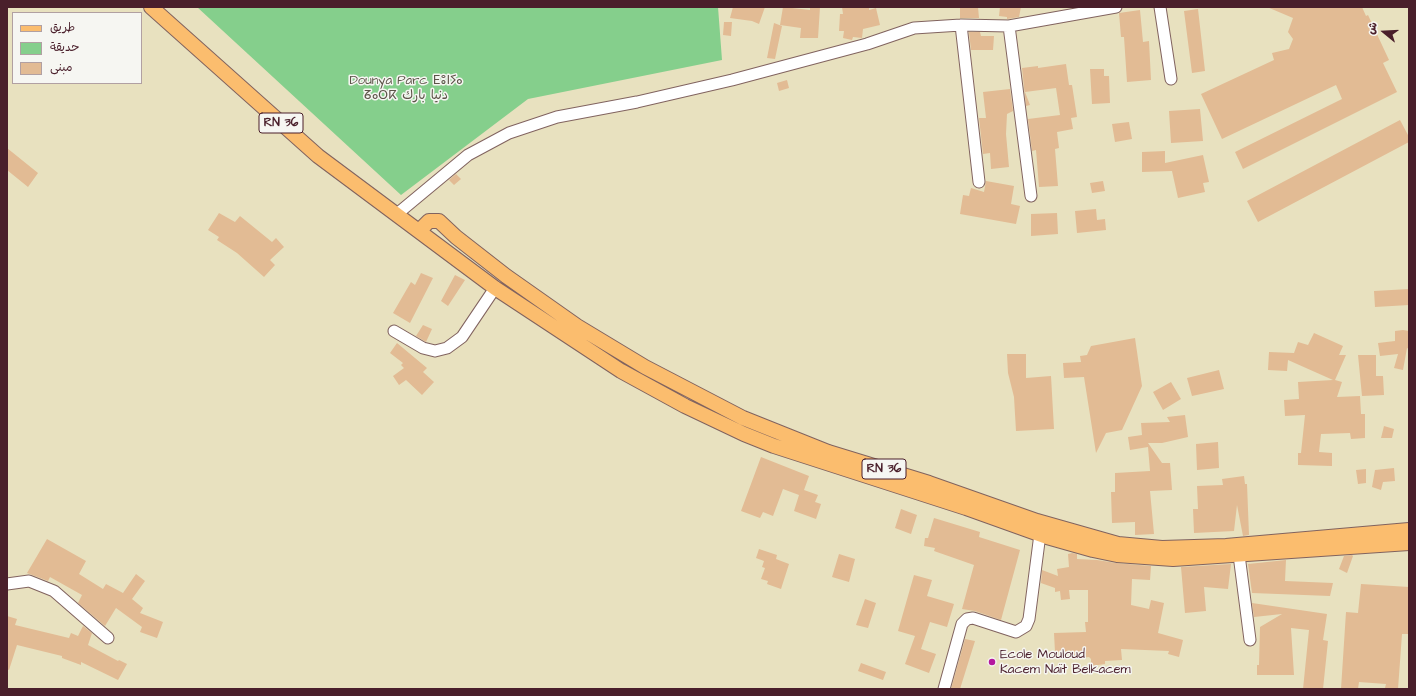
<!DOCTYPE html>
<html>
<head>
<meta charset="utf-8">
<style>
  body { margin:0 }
  #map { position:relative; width:1416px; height:696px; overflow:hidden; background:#e8e1bf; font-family:"Architects Daughter","Playpen Sans Arabic",sans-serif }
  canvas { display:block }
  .frame { position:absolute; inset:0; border:8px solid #4a1f2b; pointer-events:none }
  .legend { position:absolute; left:12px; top:12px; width:130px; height:72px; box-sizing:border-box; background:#f6f6f2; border:1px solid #b1a0a2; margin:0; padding:5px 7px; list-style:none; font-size:12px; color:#4a1f2b }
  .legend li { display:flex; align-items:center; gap:8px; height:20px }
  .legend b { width:20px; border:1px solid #b1a0a2 }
  .north { position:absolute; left:1364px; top:12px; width:40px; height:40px; -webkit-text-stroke:3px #f6f6f2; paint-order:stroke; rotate:288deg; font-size:11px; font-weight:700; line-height:16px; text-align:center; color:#4a1f2b }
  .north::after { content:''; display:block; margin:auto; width:14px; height:18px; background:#4a1f2b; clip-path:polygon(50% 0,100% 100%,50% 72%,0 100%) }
</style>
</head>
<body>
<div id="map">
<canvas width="1416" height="696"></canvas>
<div class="frame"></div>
<ul class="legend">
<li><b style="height:5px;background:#fbbd6e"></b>طريق</li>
<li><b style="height:11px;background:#85cf8c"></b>حديقة</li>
<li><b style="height:11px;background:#e2bb94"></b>مبنى</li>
</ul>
<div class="north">ش</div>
</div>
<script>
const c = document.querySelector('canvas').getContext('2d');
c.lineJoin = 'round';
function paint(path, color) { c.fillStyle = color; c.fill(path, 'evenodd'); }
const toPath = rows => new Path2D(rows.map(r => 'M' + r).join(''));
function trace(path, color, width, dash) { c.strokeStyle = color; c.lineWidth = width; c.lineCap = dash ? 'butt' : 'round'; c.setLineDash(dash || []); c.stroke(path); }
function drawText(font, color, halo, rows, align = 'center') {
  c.font = font + ' "Architects Daughter","Playpen Sans Arabic","Noto Sans Tifinagh",sans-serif'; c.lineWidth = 3; c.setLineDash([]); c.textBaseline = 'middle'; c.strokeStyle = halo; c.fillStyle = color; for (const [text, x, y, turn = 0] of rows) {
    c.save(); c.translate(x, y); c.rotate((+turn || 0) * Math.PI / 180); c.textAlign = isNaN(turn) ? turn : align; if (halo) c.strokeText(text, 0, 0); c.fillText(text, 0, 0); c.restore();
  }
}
paint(toPath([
  [197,7,718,7,722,60,528,99,401,195]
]), '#85cf8c');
paint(toPath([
  [733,7,765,7,759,24,752,21,730,18],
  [783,7,810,10,810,7,820,7,818,38,800,38,801,28,780,25],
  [842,7,869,7,869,10,876,8,880,25,863,29,862,38,853,37,852,40,843,38,844,31,839,31,840,14,843,14],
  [960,7,978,7,979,18,960,18],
  [1000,7,1021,7,1019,17,1007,19,1007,17,999,16],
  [1267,7,1362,7,1366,16,1368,15,1389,60,1383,63,1397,92,1243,169,1235,152,1342,99,1336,85,1222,139,1201,94,1274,60,1272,53,1289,49,1293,39,1288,32,1293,18],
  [1198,9,1205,71,1192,73,1184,11],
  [1140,10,1143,42,1149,41,1151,80,1127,82,1124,37,1121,37,1119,13],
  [724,22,732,22,731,36,723,35],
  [774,23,782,26,775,59,767,58],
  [969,32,980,32,981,36,994,36,993,50,971,50],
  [1066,64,1069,85,1072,85,1077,117,1071,118,1073,129,1057,132,1059,148,1055,149,1058,186,1039,187,1036,150,1032,151,1028,119,1060,115,1056,88,1025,92,1030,105,1026,106,1022,68,1038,66,1038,68],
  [1090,69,1104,69,1104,76,1109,76,1110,103,1092,104],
  [787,80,789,88,779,91,777,83],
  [1010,89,1013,111,1007,114,1006,134,1009,167,991,169,990,153,983,154,979,118,986,118,983,92],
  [1200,109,1203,141,1171,143,1169,111],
  [1400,120,1409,137,1409,142,1258,222,1247,201],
  [1129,122,1132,139,1115,142,1112,124],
  [7,148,38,173,28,187,7,170],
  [1165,151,1165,163,1203,155,1209,182,1203,183,1205,192,1178,198,1172,171,1142,172,1142,152],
  [456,174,461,179,454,185,449,180],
  [986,181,1014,186,1011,204,1020,206,1016,224,960,214,963,195,969,196,971,188,984,192],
  [1103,181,1105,191,1092,193,1090,183],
  [1096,209,1097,220,1105,219,1106,230,1077,233,1075,211],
  [219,213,235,222,240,216,272,242,276,238,284,247,270,260,275,265,264,277,237,253,217,240,219,237,208,230],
  [1057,213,1058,234,1031,236,1031,214],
  [421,273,433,278,410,323,393,313,411,282,415,285],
  [455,275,465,280,448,306,441,301],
  [1409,289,1409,305,1375,307,1374,291],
  [423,325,432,329,426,342,416,336],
  [1403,330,1409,331,1409,349,1407,348,1403,370,1394,368,1398,354,1380,356,1378,343,1395,341,1395,331],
  [1314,333,1343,346,1339,355,1346,355,1335,380,1342,382,1337,397,1360,396,1361,414,1365,414,1365,438,1351,439,1350,433,1321,434,1319,452,1332,453,1332,466,1298,465,1298,453,1301,453,1305,415,1285,416,1284,400,1299,399,1298,382,1333,380,1288,360,1287,371,1268,370,1269,352,1294,353,1298,342,1308,345],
  [1135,338,1142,386,1122,430,1106,433,1096,453,1084,377,1064,378,1063,363,1081,362,1080,356,1087,355,1091,346],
  [397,343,427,368,423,372,434,382,422,395,406,380,399,385,393,376,404,368,401,365,403,363,390,353],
  [1007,354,1026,354,1026,378,1051,376,1054,429,1016,431,1014,397,1008,373],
  [1358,355,1376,355,1376,376,1383,376,1384,395,1362,396],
  [1219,370,1224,389,1192,396,1187,378],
  [1171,382,1181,399,1163,410,1153,392],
  [1185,415,1188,437,1162,443,1148,443,1162,463,1170,463,1172,490,1150,491,1154,534,1135,535,1135,522,1112,523,1111,492,1115,492,1115,473,1150,471,1148,447,1130,450,1128,437,1142,435,1141,423,1170,422,1167,417],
  [1384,426,1394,429,1392,438,1381,438],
  [1218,442,1219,468,1197,470,1196,444],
  [761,457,809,476,804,490,818,495,815,502,821,504,816,519,794,511,799,495,783,489,773,516,763,512,760,518,741,511],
  [1394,468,1395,481,1383,482,1381,490,1372,487,1375,470],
  [1366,469,1366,483,1358,484,1356,470],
  [1244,476,1245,484,1247,484,1249,535,1243,536,1237,505,1234,531,1194,533,1193,509,1198,509,1197,486,1223,485,1222,479],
  [901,509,917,515,911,534,895,528],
  [934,518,980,532,979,537,1020,550,1001,620,975,611,962,609,974,565,934,551,935,548,924,546,925,538,928,538],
  [47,539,86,561,79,574,103,589,106,584,123,593,136,574,145,581,132,599,143,608,140,613,163,622,157,638,140,632,142,627,116,608,105,626,78,603,82,595,50,577,48,581,27,573],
  [759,549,777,555,776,559,789,564,781,589,767,584,768,581,761,579,765,568,762,567,764,561,756,558],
  [1072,553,1077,554,1077,559,1097,560,1116,563,1151,566,1150,580,1132,579,1131,605,1149,609,1151,600,1164,603,1158,633,1183,640,1179,657,1168,654,1169,651,1121,649,1122,660,1105,661,1105,664,1091,666,1091,659,1089,657,1075,659,1074,654,1055,652,1054,633,1086,632,1085,622,1088,622,1088,590,1069,590,1070,599,1061,600,1060,591,1055,592,1055,588,1041,583,1042,570,1058,576,1057,569,1069,567,1068,554],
  [839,554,855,559,849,582,832,577],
  [1352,555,1353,556,1347,573,1339,569,1344,556],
  [1286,560,1285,581,1333,583,1330,596,1252,593,1248,564],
  [1231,564,1228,589,1204,587,1206,611,1185,613,1181,567],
  [914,575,932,580,927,596,954,604,947,627,930,622,921,649,936,654,929,673,905,664,915,636,898,631],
  [1361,584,1409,587,1409,634,1402,634,1398,689,1385,688,1386,684,1359,682,1358,689,1341,689,1346,612,1358,613],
  [865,599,876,603,868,628,856,625],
  [1252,603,1327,614,1323,640,1328,641,1323,689,1303,689,1309,630,1291,628,1294,675,1257,675,1257,665,1259,665,1260,627,1282,614,1254,617],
  [7,616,17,619,15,625,69,638,71,633,78,636,83,626,92,633,88,645,118,661,119,660,127,664,118,680,81,662,81,665,62,658,62,656,17,645,9,670,7,669],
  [965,639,975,641,960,689,951,689],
  [861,663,886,672,883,680,858,671]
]), '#e2bb94');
const minor = toPath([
  [1160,7,1171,79],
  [961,25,979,182],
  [1009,26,1031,196],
  [397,214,468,155,509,133,557,117,637,102,732,80,867,44,914,28,961,25,1009,26,1116,7],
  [394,331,423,348,435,351,447,348,462,337,495,288],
  [1239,555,1250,640],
  [7,584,29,581,54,591,108,638],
  [944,689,962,624,967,619,973,618,1016,632,1026,626,1029,619,1040,534]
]);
const major = toPath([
  [151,7,318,156,495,288,621,371,685,406,744,434,774,446,966,508,1047,537,1093,550,1117,555,1173,559,1409,543],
  [419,231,429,221,439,221,456,237,506,276,577,326,645,367,743,418,828,452,929,483,1037,521,1118,544,1162,548,1226,546,1409,530]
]);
trace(minor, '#81635f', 13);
trace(major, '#81635f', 16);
trace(minor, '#fff', 11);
trace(major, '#fbbd6e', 14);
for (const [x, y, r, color] of [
  [992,662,4,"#b5179e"]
]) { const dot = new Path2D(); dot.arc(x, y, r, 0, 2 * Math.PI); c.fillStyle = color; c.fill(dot); trace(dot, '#f6f6f2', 1.5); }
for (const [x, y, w] of [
  [281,123,44],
  [884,469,44]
]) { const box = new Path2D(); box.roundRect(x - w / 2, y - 10, w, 20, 3); c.fillStyle = '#f6f6f2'; c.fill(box); trace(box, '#4a1f2b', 1); }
drawText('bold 12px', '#4a1f2b', null, [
  ["RN 36",281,123],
  ["RN 36",884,469]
]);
drawText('13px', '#5c5448', '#f6f6f2', [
  ["Dounya Parc ⴹⵓⵏⵢⴰ",406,81],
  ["ⵒⴰⵔⴽ دنيا بارك",406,96]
]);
drawText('13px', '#4a1f2b', '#f6f6f2', [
  ["Ecole Mouloud",1000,655],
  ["Kacem Naït Belkacem",1000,670]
], 'left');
</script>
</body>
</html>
